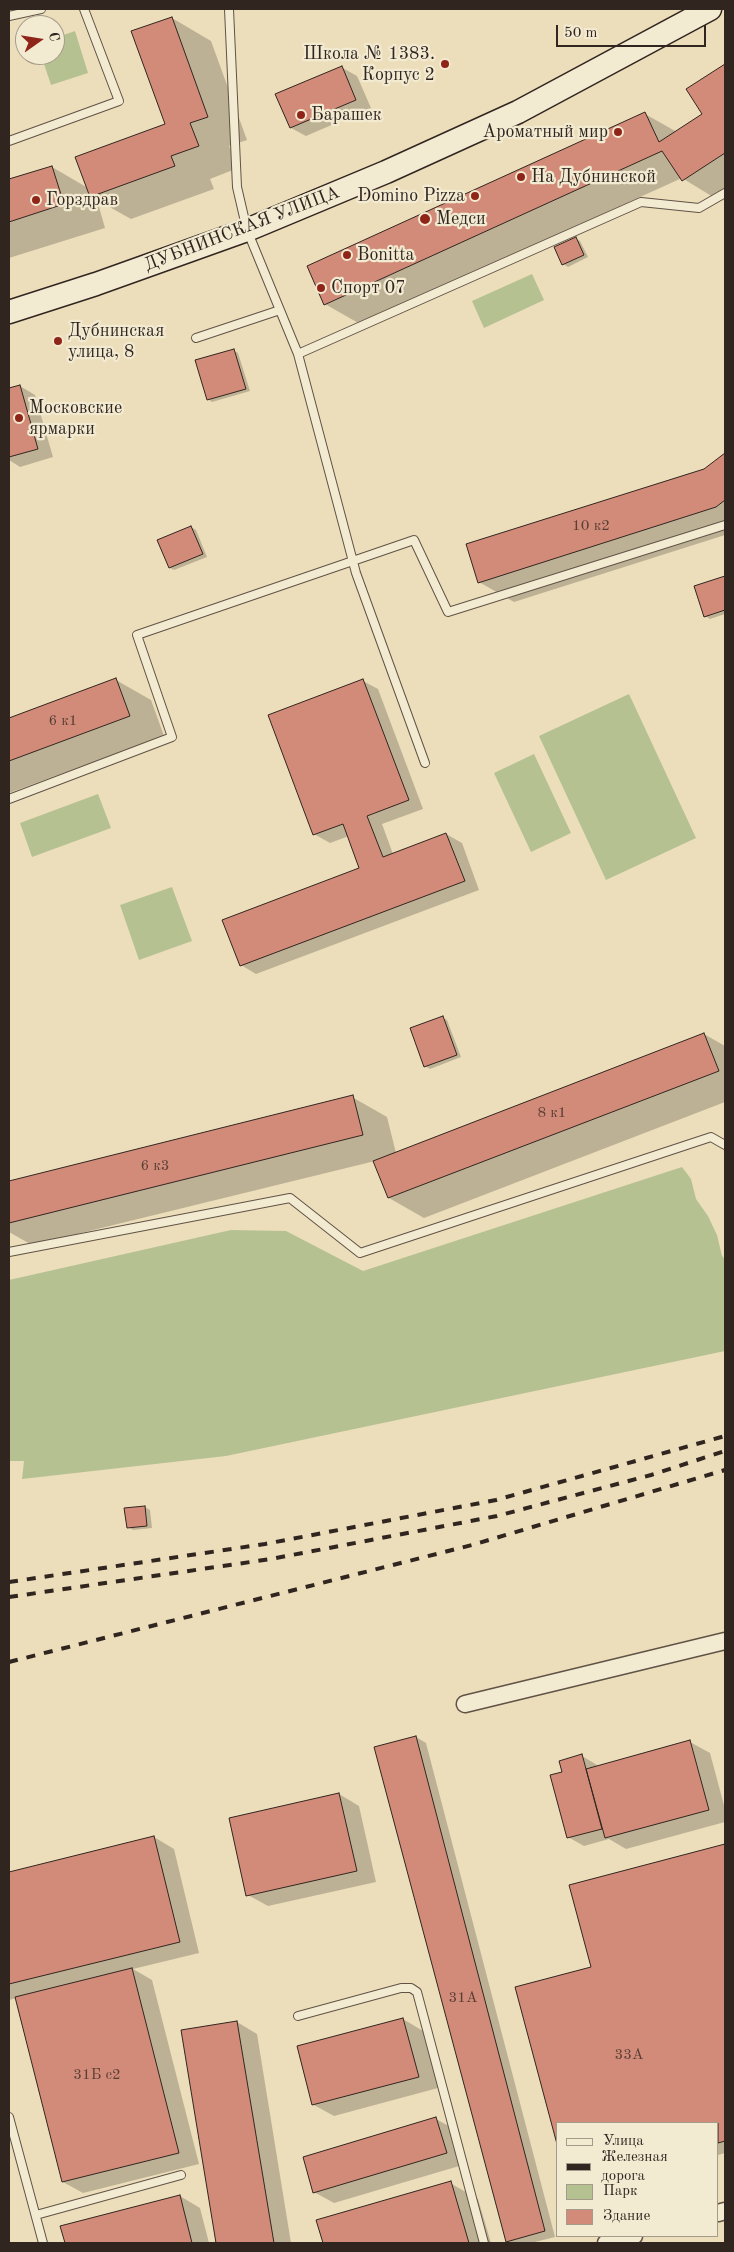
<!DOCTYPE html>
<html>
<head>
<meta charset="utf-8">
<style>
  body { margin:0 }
  #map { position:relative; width:734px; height:2252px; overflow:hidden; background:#ecdeba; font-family:"Old Standard TT",serif }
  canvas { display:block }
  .frame { position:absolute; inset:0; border:10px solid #312520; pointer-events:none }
  .legend { position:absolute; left:556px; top:2122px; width:162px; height:115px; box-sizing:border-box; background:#f3ead2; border:1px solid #a59b8b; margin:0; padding:6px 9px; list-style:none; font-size:15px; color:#312520 }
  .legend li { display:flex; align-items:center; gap:10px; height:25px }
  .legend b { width:25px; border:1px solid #a59b8b }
  .north { position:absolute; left:15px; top:15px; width:50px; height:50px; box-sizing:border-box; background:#f3ead2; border:1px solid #a59b8b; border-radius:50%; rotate:77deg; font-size:14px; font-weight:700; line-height:20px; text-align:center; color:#312520 }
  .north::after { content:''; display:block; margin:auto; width:18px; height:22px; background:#8f2418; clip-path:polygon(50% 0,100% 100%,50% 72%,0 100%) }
  .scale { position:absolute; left:556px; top:25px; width:150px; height:22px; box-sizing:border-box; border:2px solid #312520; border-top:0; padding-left:6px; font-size:15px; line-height:18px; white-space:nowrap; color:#312520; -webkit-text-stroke:4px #f3ead2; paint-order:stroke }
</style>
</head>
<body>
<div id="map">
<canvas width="734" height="2252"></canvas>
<div class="frame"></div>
<ul class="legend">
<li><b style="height:6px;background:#f3ead2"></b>Улица</li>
<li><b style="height:6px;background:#312520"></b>Железная дорога</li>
<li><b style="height:14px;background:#b6c191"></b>Парк</li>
<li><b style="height:14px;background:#d28b78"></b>Здание</li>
</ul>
<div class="north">С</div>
<div class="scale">50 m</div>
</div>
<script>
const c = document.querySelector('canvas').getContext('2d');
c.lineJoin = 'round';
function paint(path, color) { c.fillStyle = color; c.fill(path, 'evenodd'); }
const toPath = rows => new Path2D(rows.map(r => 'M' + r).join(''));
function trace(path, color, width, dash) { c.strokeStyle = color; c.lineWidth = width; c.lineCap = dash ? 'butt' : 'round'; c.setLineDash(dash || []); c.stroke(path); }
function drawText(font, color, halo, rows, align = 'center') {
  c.font = font + ' "Old Standard TT",serif'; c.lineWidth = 4.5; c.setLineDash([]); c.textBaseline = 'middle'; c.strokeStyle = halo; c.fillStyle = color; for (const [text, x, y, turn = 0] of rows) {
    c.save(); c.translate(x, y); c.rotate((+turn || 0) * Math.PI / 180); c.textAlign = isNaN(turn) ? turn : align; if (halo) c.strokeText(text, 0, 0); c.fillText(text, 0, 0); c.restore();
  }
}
paint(toPath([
  [75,31,88,73,51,85,41,55,55,55,55,38],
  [532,274,544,300,484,328,472,301],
  [629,694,696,838,606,880,539,736],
  [534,754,571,833,531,852,494,773],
  [98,794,111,828,32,857,20,823],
  [172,887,192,941,139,960,120,905],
  [682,1167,691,1179,696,1199,708,1216,717,1235,722,1256,725,1259,725,1351,226,1456,22,1479,24,1461,9,1461,9,1280,231,1230,286,1231,363,1271]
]), '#b6c191');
paint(toPath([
  [9,9,42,9,9,16],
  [172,18,211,41,247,140,229,146,238,168,210,179,214,189,131,219,97,200,105,228,9,258,9,181,52,167,88,188,167,125],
  [725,66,725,195,718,200,682,178,360,324,325,304,645,114,677,132,704,114,688,89],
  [341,67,357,76,371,108,306,136,291,128],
  [576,239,580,241,588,257,568,267,563,264],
  [233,350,238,353,250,391,212,402,208,399],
  [20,386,35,395,53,457,20,467,9,460,9,390],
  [725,454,725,535,514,602,479,582,705,470],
  [191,527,196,530,207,557,174,570,170,568],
  [725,578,725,614,710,619,705,616,696,586],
  [116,680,151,700,164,736,9,793,9,719],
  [363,681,378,689,423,809,382,824,393,854,446,834,462,843,479,890,256,974,241,965,361,869,349,836,330,843,314,834],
  [443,1018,447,1020,461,1057,430,1069,425,1066],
  [704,1034,725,1046,725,1102,424,1218,389,1198,375,1161,32,1245,9,1232,9,1182,352,1097,387,1117,396,1153],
  [145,1507,150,1510,152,1528,133,1530,128,1527],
  [416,1737,426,1743,555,2237,531,2243,511,2243,507,2241],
  [690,1742,710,1753,725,1809,725,1822,626,1849,609,1839,584,1846,568,1837,563,1773,582,1756,597,1765,598,1767],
  [339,1794,359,1806,376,1882,268,1906,248,1895],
  [154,1837,174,1849,199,1953,133,1969,152,1980,199,2164,83,2193,63,2182,17,1998,9,2000,9,1873],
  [725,1846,725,2153,718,2155,718,2123,558,2123,516,1988,592,1968,571,1886],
  [403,2019,423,2031,438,2088,334,2116,314,2105,298,2047],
  [237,2022,257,2034,291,2243,217,2243,182,2031],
  [436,2119,456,2130,466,2164,334,2203,314,2192],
  [450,2183,478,2199,491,2243,324,2243,317,2221],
  [180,2196,200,2208,209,2243,66,2243,62,2227]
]), '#0003');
const building = toPath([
  [172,17,208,117,190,123,199,146,171,156,175,166,90,197,75,157,165,124,131,31,172,17],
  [725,64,725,153,682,181,662,151,324,305,307,266,645,112,659,142,702,114,686,89,725,64],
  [342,66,356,100,290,128,275,94,342,66],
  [52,166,64,204,9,222,9,179,52,166],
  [576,237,584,255,562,265,554,247,576,237],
  [234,349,246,389,207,400,195,360,234,349],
  [20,385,38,449,9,457,9,388,20,385],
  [725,453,725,500,716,507,478,583,466,544,704,469,725,453],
  [191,526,203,554,169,568,157,540,191,526],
  [725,576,725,610,704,617,694,586,725,576],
  [116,678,130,716,9,761,9,718,116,678],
  [363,679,409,800,367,816,383,857,446,833,465,881,240,966,222,920,359,868,343,824,313,835,268,715,363,679],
  [443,1016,457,1055,424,1067,410,1028,443,1016],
  [704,1033,719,1071,388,1198,373,1161,704,1033],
  [353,1095,363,1135,9,1223,9,1181,353,1095],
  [145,1506,147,1526,127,1528,124,1508,145,1506],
  [416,1736,545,2231,506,2242,374,1747,416,1736],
  [690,1740,709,1810,605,1838,586,1769,690,1740],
  [582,1754,602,1829,567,1838,550,1775,562,1772,559,1761,582,1754],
  [339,1793,357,1871,246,1896,229,1818,339,1793],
  [154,1836,180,1942,9,1984,9,1872,154,1836],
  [725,1844,725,2141,718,2143,718,2123,558,2123,558,2148,515,1987,591,1967,569,1885,725,1844],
  [132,1968,179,2153,62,2182,15,1997,132,1968],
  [403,2018,419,2077,312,2105,297,2046,403,2018],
  [237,2021,274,2243,216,2243,181,2030,237,2021],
  [436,2117,447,2153,313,2193,303,2157,436,2117],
  [451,2181,469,2243,323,2243,316,2220,451,2181],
  [180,2195,192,2243,65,2243,60,2226,180,2195]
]);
paint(building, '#d28b78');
trace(building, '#312520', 1);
const service = toPath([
  [229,9,237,187,247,230,298,354,356,573,425,763],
  [9,16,41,9],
  [9,141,119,101,84,9],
  [196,338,280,310],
  [298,354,641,202,699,208,725,193],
  [9,799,172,737,137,635,414,540,448,612,725,525],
  [9,1252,290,1198,360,1253,711,1137,725,1145],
  [298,2016,401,1988,411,1988,417,1992,484,2243],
  [9,2117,43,2243],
  [36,2215,181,2175]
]);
const minor = toPath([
  [465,1704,725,1641],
  [718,2213,725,2211],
  [606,2243,634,2236]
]);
const secondary = toPath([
  [9,312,96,284,247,230,386,172,518,112,710,9]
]);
trace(service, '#605346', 10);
trace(minor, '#605346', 19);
trace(secondary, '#312520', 25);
trace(service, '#f3ead2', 8);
trace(minor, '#f3ead2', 16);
trace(secondary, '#f3ead2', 22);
trace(toPath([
  [9,1582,265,1544,496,1500,725,1436],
  [9,1597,271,1559,497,1516,651,1475,725,1451],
  [9,1662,472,1545,725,1470]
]), '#312520', 4, [9, 9]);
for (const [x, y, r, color] of [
  [445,64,5,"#8f2418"],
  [301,115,5,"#8f2418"],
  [618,132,5,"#8f2418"],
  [521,177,5,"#8f2418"],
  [475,196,5,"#8f2418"],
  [36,200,5,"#8f2418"],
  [425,219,6,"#8f2418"],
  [347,255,5,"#8f2418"],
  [321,288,5,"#8f2418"],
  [58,341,5,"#8f2418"],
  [19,418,5,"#8f2418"]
]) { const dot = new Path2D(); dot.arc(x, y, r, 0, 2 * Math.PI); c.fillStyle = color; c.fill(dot); trace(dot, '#f3ead2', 2); }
drawText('15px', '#593e36', null, [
  ["10 к2",591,526],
  ["6 к1",63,721],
  ["8 к1",552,1113],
  ["6 к3",155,1166],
  ["31А",463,1998],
  ["33А",629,2055],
  ["31Б с2",97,2075]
]);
drawText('18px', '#312520', '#f3ead2', [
  ["Школа № 1383.",435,54,"right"],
  ["Корпус 2",435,75,"right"],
  ["Барашек",311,115],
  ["Ароматный мир",608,132,"right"],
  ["На Дубнинской",531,177],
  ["Domino Pizza",465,196,"right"],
  ["Горздрав",46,200],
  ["Медси",436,219],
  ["Bonitta",357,255],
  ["Спорт 07",331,288],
  ["Дубнинская",68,331],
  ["улица, 8",68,352],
  ["Московские",29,408],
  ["ярмарки",29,429]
], 'left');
drawText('18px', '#312520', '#f3ead2', [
  ["ДУБНИНСКАЯ УЛИЦА",242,229,-21]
]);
</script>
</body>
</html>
